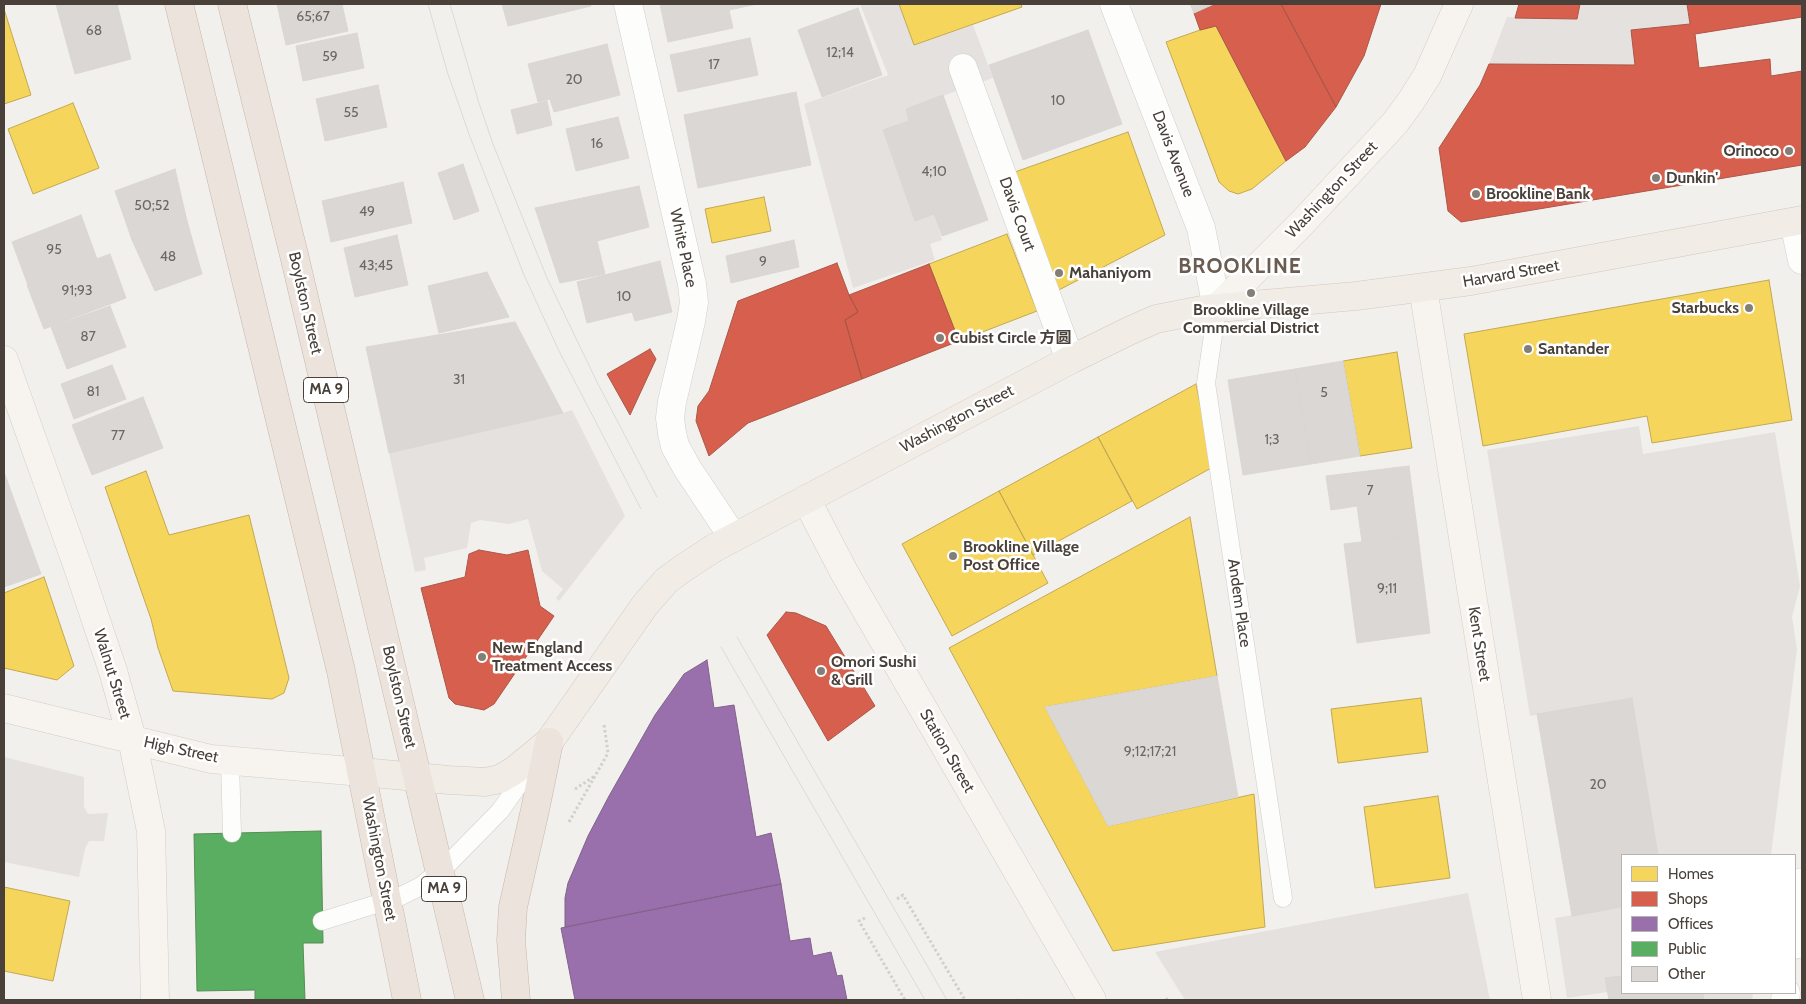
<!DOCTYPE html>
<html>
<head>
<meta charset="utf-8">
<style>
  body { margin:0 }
  #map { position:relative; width:1806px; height:1004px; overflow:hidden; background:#f2f0ed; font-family:Cabin,sans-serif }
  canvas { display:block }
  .frame { position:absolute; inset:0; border:5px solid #484039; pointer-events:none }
  .legend { position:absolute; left:1621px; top:854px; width:175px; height:140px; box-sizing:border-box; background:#fff; border:1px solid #b6b3b0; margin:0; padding:6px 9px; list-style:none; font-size:15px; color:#484039 }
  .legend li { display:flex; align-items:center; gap:10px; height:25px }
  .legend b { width:25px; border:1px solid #b6b3b0 }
</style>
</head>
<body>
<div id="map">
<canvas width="1806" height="1004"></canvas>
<div class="frame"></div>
<ul class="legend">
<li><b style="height:14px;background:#f6d55c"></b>Homes</li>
<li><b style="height:14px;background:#d6604d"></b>Shops</li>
<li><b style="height:14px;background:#9970ab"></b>Offices</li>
<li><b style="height:14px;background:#5aae61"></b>Public</li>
<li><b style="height:14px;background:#dad7d4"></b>Other</li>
</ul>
</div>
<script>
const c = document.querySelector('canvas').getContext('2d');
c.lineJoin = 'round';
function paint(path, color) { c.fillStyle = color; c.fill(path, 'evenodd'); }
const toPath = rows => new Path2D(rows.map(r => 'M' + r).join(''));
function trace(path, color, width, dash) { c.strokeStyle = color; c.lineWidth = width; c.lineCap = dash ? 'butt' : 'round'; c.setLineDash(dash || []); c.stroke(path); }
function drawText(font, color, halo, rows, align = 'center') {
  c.font = font + ' Cabin,"Noto Sans SC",sans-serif'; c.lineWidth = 5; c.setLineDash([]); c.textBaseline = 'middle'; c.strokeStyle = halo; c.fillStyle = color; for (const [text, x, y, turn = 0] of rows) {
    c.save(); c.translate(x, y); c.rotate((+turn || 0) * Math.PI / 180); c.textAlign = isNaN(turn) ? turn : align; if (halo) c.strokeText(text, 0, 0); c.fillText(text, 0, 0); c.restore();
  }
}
paint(toPath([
  [860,4,899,4,914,45,973,25,993,78,906,109,909,121,883,131,915,220,934,214,942,240,930,244,935,260,853,288,804,104,888,75],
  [1580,4,1687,4,1690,24,1631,30,1635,65,1489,64,1507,17,1577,19],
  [572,410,625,516,559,601,556,598,563,589,542,571,528,519,509,524,480,520,471,523,467,548,424,558,426,570,415,572,389,453,563,413],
  [1639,426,1643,454,1775,432,1800,586,1792,617,1797,649,1771,855,1658,855,1632,698,1530,716,1487,450],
  [4,757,84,777,84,807,88,814,108,813,104,841,89,841,85,849,79,877,4,862],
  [1468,893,1490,1000,1185,1000,1155,952],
  [1622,907,1622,976,1605,979,1608,992,1567,998,1555,918],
  [1703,993,1753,993,1752,1000,1704,1000]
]), '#e4e1de');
const homes = toPath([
  [899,4,1021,4,1022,7,914,45,899,4],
  [4,9,31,95,4,104,4,9],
  [1216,26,1286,161,1252,189,1238,194,1229,191,1219,182,1166,42,1200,30,1216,26],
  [73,103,99,168,33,194,8,129,73,103],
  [1128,132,1165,235,1055,292,1012,173,1128,132],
  [764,197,771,231,712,243,705,209,764,197],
  [1007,234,1037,311,959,341,929,264,1007,234],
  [1769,280,1792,420,1652,443,1647,416,1483,446,1464,334,1769,280],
  [1397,352,1412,448,1360,456,1343,361,1397,352],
  [1196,384,1213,467,1137,509,1098,437,1196,384],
  [1098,437,1132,501,1033,555,999,491,1098,437],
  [146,471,169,535,249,515,289,678,284,693,272,699,173,691,158,648,151,619,105,487,146,471],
  [999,491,1048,583,952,636,902,544,999,491],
  [1190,517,1217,676,1045,707,1108,826,1254,794,1265,927,1113,951,949,648,1190,517],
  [44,577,74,666,57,680,4,668,4,593,44,577],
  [1421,698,1428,752,1338,763,1331,709,1421,698],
  [1438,796,1450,878,1375,888,1364,807,1438,796],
  [4,887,70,901,53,981,4,971,4,887]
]);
paint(homes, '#f6d55c');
trace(homes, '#c2a852', 1);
const shops = toPath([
  [1214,4,1281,4,1336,107,1305,147,1286,161,1216,26,1200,30,1194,13,1214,4],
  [1281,4,1381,4,1364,56,1336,107,1281,4],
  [1519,4,1580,4,1577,19,1515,18,1519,4],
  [1687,4,1802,4,1802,17,1695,34,1699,68,1770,59,1771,76,1802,71,1802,165,1461,222,1448,211,1439,148,1480,85,1489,64,1635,65,1631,30,1690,24,1687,4],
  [837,263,849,295,858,312,845,320,862,379,748,423,709,456,696,421,698,406,709,391,738,301,837,263],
  [929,264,959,341,862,379,845,320,858,312,849,295,929,264],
  [650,349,656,359,630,415,607,374,650,349],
  [479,550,507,555,528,550,540,606,554,616,494,704,484,710,455,704,449,698,421,588,465,577,469,554,479,550],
  [786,612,796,613,826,626,875,706,828,741,767,635,786,612]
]);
paint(shops, '#d6604d');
trace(shops, '#ab5647', 1);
const offices = toPath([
  [707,660,714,708,734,705,756,837,771,833,781,884,565,927,565,898,568,883,588,836,609,796,655,715,684,674,707,660],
  [781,884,790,941,810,938,813,956,831,952,837,976,842,975,847,1000,575,1000,561,928,781,884]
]);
paint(offices, '#9970ab');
trace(offices, '#816289', 1);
const public = toPath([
  [321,831,323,943,303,943,305,1000,255,1000,255,990,197,991,194,834,321,831]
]);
paint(public, '#5aae61');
trace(public, '#558d55', 1);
const building = toPath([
  [56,4,117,4,131,59,75,74,56,4],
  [277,4,342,4,348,31,286,45,277,4],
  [502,4,591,4,591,6,508,26,502,4],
  [660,4,757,4,729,10,733,28,668,42,660,4],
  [1190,4,1214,4,1194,13,1190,4],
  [858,8,882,75,822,97,798,30,858,8],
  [1088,30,1122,124,1023,160,989,65,1088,30],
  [357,33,364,68,303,81,296,46,357,33],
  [750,38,758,75,678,92,670,55,750,38],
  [607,44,620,95,554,112,550,99,538,102,528,64,607,44],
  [378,85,387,127,325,141,316,99,378,85],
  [796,92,811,165,698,188,684,115,796,92],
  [943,95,988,220,942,236,934,214,915,221,883,130,909,121,906,109,943,95],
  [547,101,552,125,517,134,511,110,547,101],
  [618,117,629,158,576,171,566,129,618,117],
  [463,164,479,211,454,220,438,173,463,164],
  [175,169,187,221,132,240,115,191,175,169],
  [403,182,412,223,331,242,322,201,403,182],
  [639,186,649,227,597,241,605,274,560,283,535,208,639,186],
  [81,215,97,259,28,285,12,242,81,215],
  [187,221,202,274,155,291,132,240,187,221],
  [397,235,408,285,355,297,344,248,397,235],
  [794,240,799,267,731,283,726,256,794,240],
  [110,254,126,298,44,329,27,285,110,254],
  [660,261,672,312,635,321,632,312,587,323,577,282,660,261],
  [487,272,509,317,439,333,428,286,487,272],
  [110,306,126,347,67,369,51,327,110,306],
  [515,322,563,413,389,453,366,347,515,322],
  [1343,361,1360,456,1311,464,1295,369,1343,361],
  [112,365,126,399,74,419,61,384,112,365],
  [1295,369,1311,464,1243,475,1228,380,1295,369],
  [143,397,163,448,92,475,72,425,143,397],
  [1409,466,1418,535,1362,542,1357,506,1331,510,1326,476,1409,466],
  [4,472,41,574,4,587,4,472],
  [1418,535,1430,633,1357,643,1344,544,1418,535],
  [1217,676,1238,797,1108,826,1045,707,1217,676],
  [1632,698,1658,855,1622,855,1622,907,1572,916,1537,714,1632,698],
  [1622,976,1622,993,1703,993,1704,1000,1609,1000,1605,978,1622,976]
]);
paint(building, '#dad7d4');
trace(building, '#dad7d3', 1);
const lane = toPath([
  [1217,308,1206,383,1283,898],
  [230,761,232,833],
  [322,921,399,897,421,886,447,865,500,811,534,763]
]);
const street = toPath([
  [628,4,692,284,694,302,691,321,672,402,670,418,672,433,675,446,687,468,733,537],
  [1114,4,1201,228,1217,308],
  [963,68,1070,360],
  [1794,222,1802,260],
  [1795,945,1802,882],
  [1785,1000,1786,993]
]);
const secondary = toPath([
  [1423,288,1537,1000],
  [1217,308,1302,223,1395,123,1411,101,1427,76,1459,4],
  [4,360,80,573,113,671,132,739,151,831,155,1000],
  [806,499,844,572,1092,1000],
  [4,708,211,759,362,772]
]);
const primary = toPath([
  [714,548,1070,360,1129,331,1156,319,1207,309,1356,296,1471,281,1802,220],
  [362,772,449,780,485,782,500,779,515,770,549,742,645,605,666,581]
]);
const highway = toPath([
  [179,4,341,671,407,1000],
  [232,4,295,259,470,1000],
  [516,1000,511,940,513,907,535,810,549,742]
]);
trace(lane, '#d0cecb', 19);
trace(street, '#d0cecb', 29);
trace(secondary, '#d2cdc5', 29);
trace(primary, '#d3c8bc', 29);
trace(highway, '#c8b8aa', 29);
trace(toPath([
  [575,789,595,776],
  [569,822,608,753,604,724],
  [897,899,903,895,965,1000],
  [865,918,859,921,905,1000],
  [1166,998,1167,1000],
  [1017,1000,1018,1000]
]), '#d2d0cb', 3, [2.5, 2.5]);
trace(lane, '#fdfdfc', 18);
trace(street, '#fdfdfc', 28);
trace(secondary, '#f7f4f0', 28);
trace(primary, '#f1ece5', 28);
trace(highway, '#ebe3dc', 28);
trace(toPath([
  [428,4,447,71,470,137,524,275,559,351,641,509],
  [450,4,478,100,493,144,547,278,597,382,657,497],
  [737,637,947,1000],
  [721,647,925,1000]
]), '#dadad9', 1);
const primaryBridge = toPath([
  [666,581,682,569,714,548]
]);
trace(primaryBridge, '#d3c8bc', 29, []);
trace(primaryBridge, '#f1ece5', 28);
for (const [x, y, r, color] of [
  [1789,151,5,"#847e78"],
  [1656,178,5,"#847e78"],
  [1476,194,5,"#847e78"],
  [1059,273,5,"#847e78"],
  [1251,293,5,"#847e78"],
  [1749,308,5,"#847e78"],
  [940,338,5,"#847e78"],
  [1528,349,5,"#847e78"],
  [953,556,5,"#847e78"],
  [482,657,5,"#847e78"],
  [821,671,5,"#847e78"]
]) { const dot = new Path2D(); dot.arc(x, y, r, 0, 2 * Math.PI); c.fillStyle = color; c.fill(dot); trace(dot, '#fff', 2); }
drawText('14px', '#6e6761', null, [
  ["65;67",313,17],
  ["68",94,31],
  ["12;14",840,53],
  ["59",330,57],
  ["17",714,65],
  ["20",574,80],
  ["10",1058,101],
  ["55",351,113],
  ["16",597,144],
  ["4;10",934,172],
  ["50;52",152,206],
  ["49",367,212],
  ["95",54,250],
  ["48",168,257],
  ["9",763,262],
  ["43;45",376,266],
  ["91;93",77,291],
  ["10",624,297],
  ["87",88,337],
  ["31",459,380],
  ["81",93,392],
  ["5",1324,393],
  ["77",118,436],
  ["1;3",1272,440],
  ["7",1370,491],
  ["9;11",1387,589],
  ["9;12;17;21",1150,752],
  ["20",1598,785]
]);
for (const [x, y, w] of [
  [326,390,45],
  [444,889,45]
]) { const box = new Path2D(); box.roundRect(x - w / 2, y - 12.5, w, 25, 4); c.fillStyle = '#fff'; c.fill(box); trace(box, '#484039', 1); }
drawText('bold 15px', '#484039', null, [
  ["MA 9",326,390],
  ["MA 9",444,889]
]);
drawText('bold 16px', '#484039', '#fff', [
  ["Orinoco",1779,151,"right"],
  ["Dunkin'",1666,178],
  ["Brookline Bank",1486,194],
  ["Mahaniyom",1069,273],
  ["Starbucks",1739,308,"right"],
  ["Brookline Village",1251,310,"center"],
  ["Commercial District",1251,328,"center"],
  ["Cubist Circle 方圆",950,338],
  ["Santander",1538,349],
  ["Brookline Village",963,547],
  ["Post Office",963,565],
  ["New England",492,648],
  ["Treatment Access",492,666],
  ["Omori Sushi",831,662],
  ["& Grill",831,680]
], 'left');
drawText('16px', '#484039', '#fff', [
  ["Davis Avenue",1173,154,69],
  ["Washington Street",1332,190,-47],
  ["Davis Court",1017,214,70],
  ["White Place",683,248,78],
  ["Harvard Street",1511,274,-10],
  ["Boylston Street",305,303,77],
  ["Washington Street",957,419,-28],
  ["Andem Place",1239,603,82],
  ["Kent Street",1479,644,81],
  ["Walnut Street",112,674,73],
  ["Boylston Street",399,697,77],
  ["High Street",181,750,12],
  ["Station Street",947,751,60],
  ["Washington Street",379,859,79]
]);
c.letterSpacing = '1px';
drawText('bold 21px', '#6b5c51', '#fff', [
  ["BROOKLINE",1240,267]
]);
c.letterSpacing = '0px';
</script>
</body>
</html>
